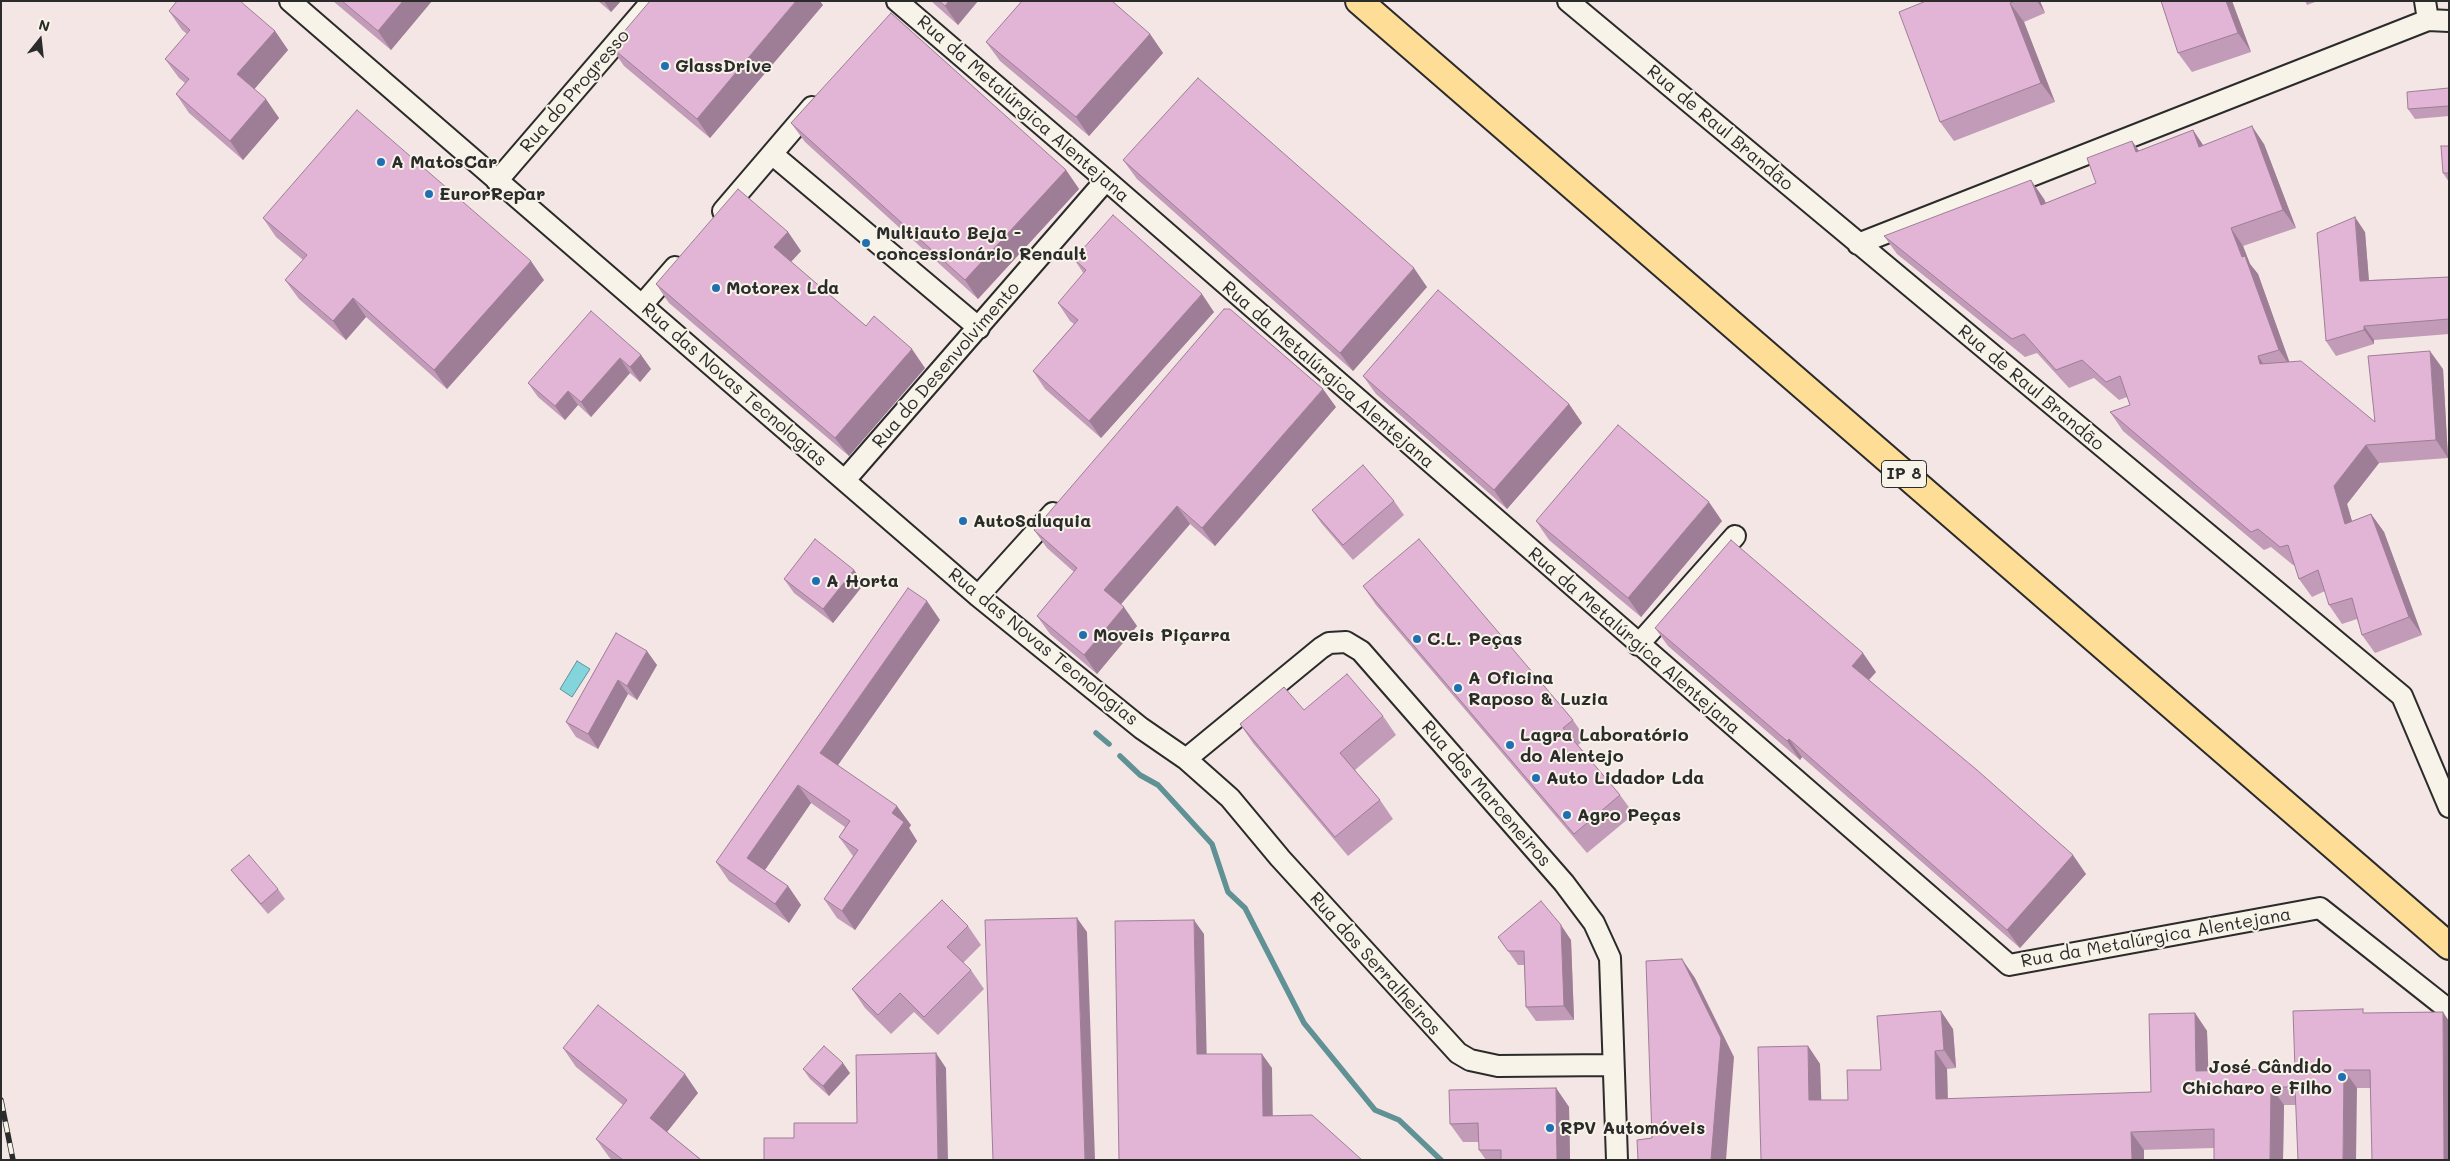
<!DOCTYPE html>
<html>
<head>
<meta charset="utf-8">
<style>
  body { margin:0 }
  #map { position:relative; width:2450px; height:1161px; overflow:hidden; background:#f3e6e4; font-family:Mali,sans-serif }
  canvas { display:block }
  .frame { position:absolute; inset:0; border:2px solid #2b2b2b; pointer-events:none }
  .north { position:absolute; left:15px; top:15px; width:50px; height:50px; -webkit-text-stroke:4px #f7f3e8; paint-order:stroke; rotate:16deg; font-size:14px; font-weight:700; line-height:20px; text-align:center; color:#2b2b2b }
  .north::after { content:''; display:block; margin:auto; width:18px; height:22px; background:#2b2b2b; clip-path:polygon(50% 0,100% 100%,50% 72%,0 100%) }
</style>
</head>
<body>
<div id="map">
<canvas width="2450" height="1161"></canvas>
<div class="frame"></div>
<div class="north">N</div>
</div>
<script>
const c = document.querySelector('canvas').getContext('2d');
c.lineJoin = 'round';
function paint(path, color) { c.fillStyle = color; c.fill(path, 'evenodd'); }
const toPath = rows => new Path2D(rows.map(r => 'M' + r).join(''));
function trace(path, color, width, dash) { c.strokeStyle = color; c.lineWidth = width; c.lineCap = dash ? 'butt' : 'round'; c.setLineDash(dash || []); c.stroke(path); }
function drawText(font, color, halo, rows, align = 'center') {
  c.font = font + ' Mali,sans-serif'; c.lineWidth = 4; c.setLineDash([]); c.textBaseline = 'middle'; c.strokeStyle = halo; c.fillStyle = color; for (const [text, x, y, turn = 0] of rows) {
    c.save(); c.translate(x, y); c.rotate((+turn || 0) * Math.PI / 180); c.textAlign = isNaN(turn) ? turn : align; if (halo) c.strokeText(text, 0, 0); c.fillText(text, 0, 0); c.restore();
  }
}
const water = toPath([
  [577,661,590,669,572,697,560,689,577,661]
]);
paint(water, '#83d5db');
trace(water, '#609195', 1);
trace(toPath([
  [1096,733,1109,744],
  [1120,756,1140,775,1158,785,1212,844,1228,892,1245,908,1304,1023,1375,1110,1399,1120,1441,1160]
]), '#609195', 5.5);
const minor = toPath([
  [290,1,978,596,1141,728,1186,759,1230,798,1280,858,1458,1053,1470,1060,1498,1066,1612,1065],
  [897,1,1106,180,2009,965,2320,908,2449,1010],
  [1568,1,2402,696,2449,807],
  [2425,1,2428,20],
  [772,154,979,328],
  [497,181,652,1],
  [723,211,812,107],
  [1858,244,2428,20,2449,21],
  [642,305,675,267],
  [845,480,1106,180],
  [978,596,1053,513],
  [1638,645,1735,536],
  [1186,759,1321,648,1329,643,1346,642,1361,651,1564,883,1594,923,1610,958,1617,1160]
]);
const major = toPath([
  [1359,1,2449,946]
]);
trace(minor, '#2b2b2b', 24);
trace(major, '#2b2b2b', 30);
trace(minor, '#f7f3e8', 20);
trace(major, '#fedd96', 26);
const rail = toPath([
  [1,1100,13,1160]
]);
trace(rail, '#2b2b2b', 5.5);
trace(rail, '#f7f3e8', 4, [11]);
paint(toPath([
  [333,1,432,1,391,50],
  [598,1,621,1,611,12],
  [931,1,978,1,958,25],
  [1926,1,2040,1,2045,13,2024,22,2055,102,1954,141,1940,122],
  [2161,1,2232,1,2251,52,2192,72,2178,53],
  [2305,1,2318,1,2307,5],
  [823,5,710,138,624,66,611,47],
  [169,11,275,31,288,50,254,89,279,118,243,160,189,113,176,94,185,83,179,78,165,59,187,34,182,30],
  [1150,34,1163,53,1089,136,1000,61,986,42],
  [2449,88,2449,116,2415,119,2408,109],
  [791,123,1066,170,1079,189,978,299,805,142],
  [2193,130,2203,145,2264,144,2296,228,2243,246,2250,264,2258,274,2289,362,2375,422,2443,369,2448,458,2379,463,2347,504,2352,521,2371,514,2384,532,2422,635,2375,653,2362,635,2357,619,2342,624,2329,605,2325,591,2312,597,2299,579,2295,565,2293,565,2271,547,2264,550,2123,431,2110,412,2130,405,2127,397,2119,400,2094,378,2069,388,2037,353,2025,357,1897,254,1884,236,2044,199,2046,203,2096,183,2132,141,2139,151],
  [2449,146,2449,182,2443,173],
  [1123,160,1427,287,1353,371,1137,179],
  [263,218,544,280,447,389,366,317,346,340,299,299,285,280,303,260,276,237],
  [788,232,801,251,791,262,866,326,925,368,849,456,669,303,656,284],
  [2365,232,2369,280,2449,277,2449,334,2374,340,2374,344,2336,356,2326,341],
  [1074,259,1214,312,1101,438,1045,389,1033,371,1074,324,1070,321,1058,303,1084,274],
  [641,355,651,369,640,382,630,373,591,417,578,405,565,420,538,397,528,383],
  [1363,376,1569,404,1582,423,1507,509,1376,394],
  [1336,407,1215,546,1190,524,1120,604,1137,626,1097,674,1050,634,1037,616,1074,572,1047,548,1034,530],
  [1394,501,1404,515,1353,560,1322,524,1312,510],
  [1536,521,1722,521,1641,617,1549,540],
  [854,570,864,584,833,623,794,593,784,579],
  [1363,586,1573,720,1586,739,1578,745,1620,795,1634,814,1587,853,1376,605],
  [940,620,838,765,911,825,909,828,917,841,855,930,837,918,824,899,853,856,839,837,845,827,811,803,765,870,788,886,801,905,789,923,729,881,716,862],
  [1655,628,1876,672,1869,680,2086,874,2020,948,1802,757,1800,760,1668,646],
  [616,633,657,665,637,700,628,694,598,749,576,737,566,722],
  [1304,710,1383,716,1396,735,1355,770,1380,800,1393,819,1348,856,1253,743,1240,724],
  [231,870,278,889,285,899,268,914,238,879],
  [968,926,981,945,963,963,971,970,984,989,938,1035,914,1012,891,1034,865,1008,852,989],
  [1498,937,1571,940,1574,1020,1536,1021,1526,1007,1524,965,1518,965],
  [2443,1012,2371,1088,2357,1088,2296,1105,2284,1105,2283,1160,2214,1160,2214,1148,1761,1160,1808,1046,1820,1064,1821,1100,1848,1100,1881,1070,1953,1029,1956,1068,1947,1069,1948,1099,2151,1092,2195,1013,2207,1031,2208,1070,2295,1069,2367,1013],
  [563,1048,698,1093,667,1132,702,1160,612,1160,609,1157,596,1139,623,1105,576,1067],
  [803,1069,850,1073,829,1096,810,1079],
  [1556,1088,1569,1107,1570,1160,1486,1160,1479,1150,1479,1142,1463,1142,1450,1124]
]), '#c29bb8');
paint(toPath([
  [403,1,432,1,391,50,378,31],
  [604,1,621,1,611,12],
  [796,1,820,1,823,5,710,138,697,119],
  [949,1,978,1,958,25,945,6],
  [2037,1,2040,1,2045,13],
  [2226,1,2232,1,2251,52,2238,33],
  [2010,3,2024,22,2055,102,2041,83],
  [275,31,288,50,251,93,237,74],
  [1150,34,1163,53,1089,136,1076,117],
  [266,99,279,118,243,160,230,141],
  [2252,126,2264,144,2296,228,2283,210],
  [2193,130,2205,148,2199,147],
  [2132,141,2145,160,2136,152],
  [1066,170,1079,189,978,299,965,280],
  [2031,180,2044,199,2054,223,2041,205],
  [2355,217,2365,232,2370,295,2360,281],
  [2231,228,2243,246,2250,264,2258,274,2292,369,2279,350],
  [788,232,801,251,787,266,774,247],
  [531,261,544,280,447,389,434,370],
  [1414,268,1427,287,1353,371,1340,353],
  [1202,294,1214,312,1101,438,1089,421],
  [353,298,366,317,346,340,333,321],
  [2364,326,2374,340,2374,344,2364,330],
  [912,349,925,368,849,456,835,438],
  [2430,351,2443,369,2448,458,2436,440],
  [641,355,651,369,640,382,630,367],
  [2258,356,2271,375,2260,364],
  [620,358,630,373,591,417,581,402],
  [1323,389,1336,407,1215,546,1202,528],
  [568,391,578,405,565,420,555,406],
  [1569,404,1582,423,1507,509,1494,490],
  [2366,445,2379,463,2347,504,2358,542,2345,524,2334,486],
  [1709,502,1722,521,1641,617,1628,598],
  [1177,506,1190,524,1117,609,1104,590],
  [2371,514,2384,532,2422,635,2409,617],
  [854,570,864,584,833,623,823,609],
  [927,601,940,620,833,772,820,753],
  [1124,607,1137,626,1097,674,1084,655],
  [647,651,657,665,637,700,627,686],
  [1863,653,1876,672,1865,684,1852,666],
  [618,680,628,694,598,749,588,734],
  [1789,739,1802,757,1800,760,1787,741],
  [798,785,811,803,760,877,747,858],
  [897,806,911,825,909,828,917,841,855,930,842,911,892,813],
  [2073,855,2086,874,2020,948,2007,930],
  [788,886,801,905,789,923,775,904],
  [1077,918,1087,932,1095,1160,1085,1160],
  [1194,920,1204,934,1207,1069,1197,1054],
  [1561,925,1571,940,1574,1020,1564,1006],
  [1682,959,1695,978,1734,1057,1726,1160,1711,1160],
  [1941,1011,1953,1029,1956,1068,1944,1050],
  [2443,1012,2449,1021,2449,1160,2444,1160],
  [2195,1013,2207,1031,2209,1089,2196,1071],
  [1808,1046,1820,1064,1822,1118,1809,1100],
  [1935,1051,1947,1069,1948,1117,1936,1099],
  [936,1053,946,1068,948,1160,938,1160],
  [1262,1054,1272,1068,1273,1130,1263,1116],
  [843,1063,850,1073,829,1096,823,1086],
  [2344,1070,2357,1088,2356,1160,2343,1160],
  [685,1074,698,1093,663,1137,650,1118],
  [2271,1087,2284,1105,2283,1160,2270,1160],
  [1556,1088,1569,1107,1570,1160,1557,1160],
  [2131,1132,2144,1150,2144,1160,2132,1160]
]), '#9e7e96');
const building = toPath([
  [177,1,240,1,275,31,237,74,266,99,230,141,176,94,189,79,165,59,190,30,169,11,177,1],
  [342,1,403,1,378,31,342,1],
  [650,1,796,1,697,119,611,47,650,1],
  [939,1,949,1,945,6,939,1],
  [1022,1,1112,1,1150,34,1076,117,986,42,1022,1],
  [1926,1,2015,1,2010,3,2041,83,1940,122,1899,12,1926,1],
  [2161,1,2226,1,2238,33,2178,53,2161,1],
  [891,13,1066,170,965,280,791,123,891,13],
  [1198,78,1414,268,1340,353,1123,160,1198,78],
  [2449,88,2449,106,2408,109,2407,92,2449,88],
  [357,110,531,261,434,370,353,298,333,321,285,280,307,255,263,218,357,110],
  [2252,126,2283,210,2231,228,2242,257,2245,256,2279,350,2258,356,2260,364,2301,361,2375,422,2368,356,2430,351,2436,440,2366,445,2334,486,2345,524,2371,514,2409,617,2362,635,2352,598,2329,605,2318,570,2299,579,2288,545,2280,547,2258,529,2251,532,2110,412,2130,405,2120,376,2106,382,2082,360,2056,370,2024,334,2012,339,1884,236,2031,180,2041,205,2096,183,2087,158,2132,141,2136,152,2193,130,2199,147,2252,126],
  [2441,146,2449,146,2449,173,2443,173,2441,146],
  [738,189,788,232,774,247,866,326,874,316,912,349,835,438,656,284,738,189],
  [1113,215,1202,294,1089,421,1033,371,1078,320,1058,303,1086,270,1074,259,1113,215],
  [2355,217,2360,281,2449,277,2449,319,2364,326,2364,330,2326,341,2317,233,2355,217],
  [1438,290,1569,404,1494,490,1363,376,1438,290],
  [1224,309,1230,309,1323,389,1202,528,1177,506,1104,590,1124,607,1084,655,1037,616,1077,568,1034,530,1224,309],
  [591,311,641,355,630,367,620,358,581,402,568,391,555,406,528,383,591,311],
  [1618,425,1709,502,1628,598,1536,521,1618,425],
  [1363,465,1394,501,1343,545,1312,510,1363,465],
  [815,539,854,570,823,609,784,579,815,539],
  [1419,539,1573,720,1563,728,1620,795,1574,834,1363,586,1419,539],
  [1731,540,1863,653,1852,666,1977,770,2073,855,2007,930,1789,739,1787,741,1655,628,1731,540],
  [908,588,927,601,820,753,897,806,892,813,904,822,842,911,824,899,858,850,839,837,850,821,798,785,747,858,788,886,775,904,716,862,908,588],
  [616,633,647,651,627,686,618,680,588,734,566,722,616,633],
  [1347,674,1383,716,1340,753,1380,800,1335,837,1240,724,1284,687,1304,710,1347,674],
  [249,855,278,889,261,904,231,870,249,855],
  [942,900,968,926,947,947,971,970,924,1017,900,993,878,1015,852,989,942,900],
  [1541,901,1561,925,1564,1006,1526,1007,1524,951,1508,951,1498,937,1541,901],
  [1077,918,1085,1160,993,1160,985,920,1077,918],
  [1194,920,1197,1054,1262,1054,1263,1116,1312,1115,1362,1160,1119,1160,1115,921,1194,920],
  [1682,959,1721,1038,1711,1160,1638,1160,1637,1140,1652,1138,1646,961,1682,959],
  [598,1005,685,1074,650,1118,701,1160,623,1160,596,1139,627,1100,563,1048,598,1005],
  [2363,1009,2363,1013,2443,1012,2444,1160,2372,1160,2370,1070,2344,1070,2343,1160,2298,1160,2295,1087,2271,1087,2270,1160,2214,1160,2214,1129,2131,1132,2132,1160,1761,1160,1758,1047,1808,1046,1809,1100,1848,1100,1847,1070,1881,1070,1877,1016,1941,1011,1944,1050,1935,1051,1936,1099,2151,1092,2149,1014,2195,1013,2196,1071,2295,1069,2293,1011,2363,1009],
  [824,1046,843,1063,823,1086,803,1069,824,1046],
  [936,1053,938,1160,764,1160,764,1138,794,1138,794,1123,857,1123,856,1055,936,1053],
  [1556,1088,1557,1160,1501,1160,1501,1150,1479,1150,1478,1123,1450,1124,1449,1090,1556,1088]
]);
paint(building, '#e2b4d6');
trace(building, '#9e7e96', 1);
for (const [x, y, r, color] of [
  [665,66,5,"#1f6fb2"],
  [381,162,5,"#1f6fb2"],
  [429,194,5,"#1f6fb2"],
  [866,243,5,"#1f6fb2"],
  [716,288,5,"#1f6fb2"],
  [963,521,5,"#1f6fb2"],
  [816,581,5,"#1f6fb2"],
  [1083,635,5,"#1f6fb2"],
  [1417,639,5,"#1f6fb2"],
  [1458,688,5,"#1f6fb2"],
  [1510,745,5,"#1f6fb2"],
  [1536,778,5,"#1f6fb2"],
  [1567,815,5,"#1f6fb2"],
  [2342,1077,5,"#1f6fb2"],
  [1550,1128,5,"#1f6fb2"]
]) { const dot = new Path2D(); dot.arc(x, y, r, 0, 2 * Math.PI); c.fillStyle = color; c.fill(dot); trace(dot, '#f7f3e8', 2); }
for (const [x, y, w] of [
  [1904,474,45]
]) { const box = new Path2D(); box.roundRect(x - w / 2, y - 13.5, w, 27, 4); c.fillStyle = '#f7f3e8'; c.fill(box); trace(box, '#2b2b2b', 1); }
drawText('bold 16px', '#2b2b2b', null, [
  ["IP 8",1904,474]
]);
drawText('bold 18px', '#2b2b2b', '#f7f3e8', [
  ["GlassDrive",675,66],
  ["A MatosCar",391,162],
  ["EurorRepar",439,194],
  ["Multiauto Beja -",876,233],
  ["concessionário Renault",876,254],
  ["Motorex Lda",726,288],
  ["AutoSaluquia",973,521],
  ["A Horta",826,581],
  ["Moveis Piçarra",1093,635],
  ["C.L. Peças",1427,639],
  ["A Oficina",1468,678],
  ["Raposo & Luzia",1468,699],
  ["Lagra Laboratório",1520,735],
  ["do Alentejo",1520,756],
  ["Auto Lidador Lda",1546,778],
  ["Agro Peças",1577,815],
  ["José Cândido",2332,1067,"right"],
  ["Chicharo e Filho",2332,1088,"right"],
  ["RPV Automóveis",1560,1128]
], 'left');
drawText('18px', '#2b2b2b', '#f7f3e8', [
  ["Rua do Progresso",575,91,-49],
  ["Rua da Metalúrgica Alentejana",1023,109,41],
  ["Rua de Raul Brandão",1720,128,40],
  ["Rua do Desenvolvimento",946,365,-49],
  ["Rua da Metalúrgica Alentejana",1328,375,41],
  ["Rua das Novas Tecnologias",734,385,41],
  ["Rua de Raul Brandão",2031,388,40],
  ["Rua da Metalúrgica Alentejana",1634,641,41],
  ["Rua das Novas Tecnologias",1043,647,39],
  ["Rua dos Marceneiros",1486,794,49],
  ["Rua da Metalúrgica Alentejana",2156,938,-10],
  ["Rua dos Serralheiros",1375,964,48]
]);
</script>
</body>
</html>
